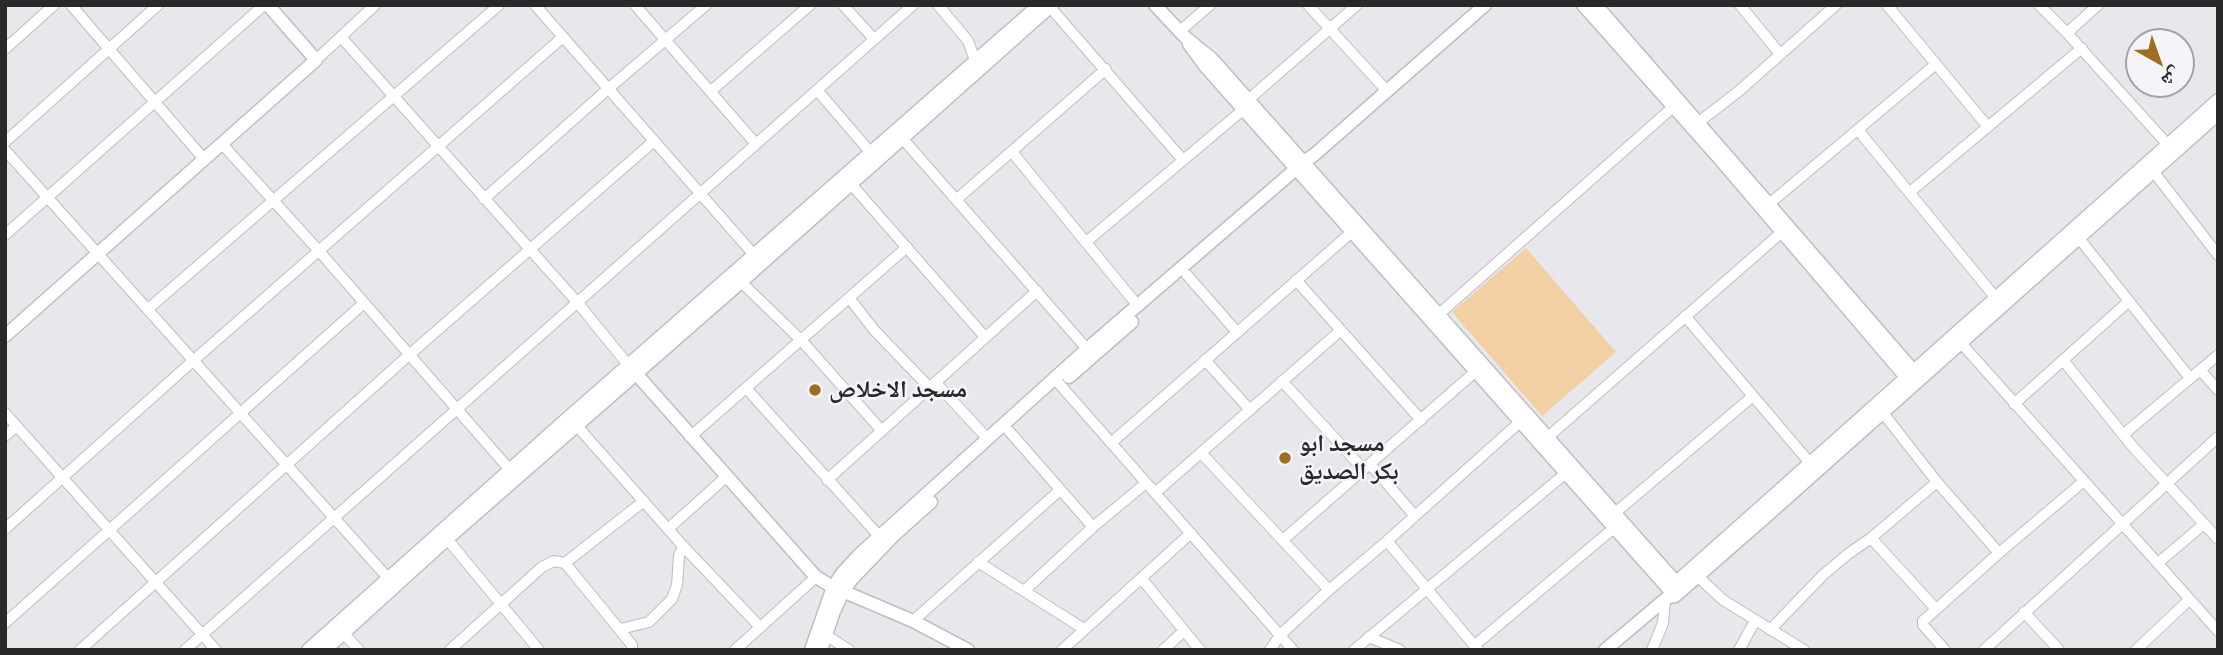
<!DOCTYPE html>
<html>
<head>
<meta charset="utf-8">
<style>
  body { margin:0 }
  #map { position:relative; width:2223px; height:655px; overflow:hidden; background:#e8e7ec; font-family:"PT Sans Narrow","Noto Naskh Arabic",sans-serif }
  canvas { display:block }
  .frame { position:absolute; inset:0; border:7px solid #29292a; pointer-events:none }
  .north { position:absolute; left:2125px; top:28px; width:70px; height:70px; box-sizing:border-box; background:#f5f5f9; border:2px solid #a3a3a6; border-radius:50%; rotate:140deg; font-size:19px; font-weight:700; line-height:28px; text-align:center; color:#29292a }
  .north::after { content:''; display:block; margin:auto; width:24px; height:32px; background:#9f6e22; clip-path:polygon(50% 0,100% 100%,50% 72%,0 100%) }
</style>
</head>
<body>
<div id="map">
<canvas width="2223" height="655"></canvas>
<div class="frame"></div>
<div class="north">ش</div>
</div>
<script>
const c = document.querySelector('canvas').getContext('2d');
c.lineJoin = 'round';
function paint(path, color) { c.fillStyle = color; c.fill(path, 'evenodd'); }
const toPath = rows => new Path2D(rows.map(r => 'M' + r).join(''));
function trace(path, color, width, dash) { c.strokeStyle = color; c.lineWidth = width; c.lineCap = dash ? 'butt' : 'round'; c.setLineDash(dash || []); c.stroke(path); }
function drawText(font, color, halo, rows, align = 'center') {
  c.font = font + ' "PT Sans Narrow","Noto Naskh Arabic",sans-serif'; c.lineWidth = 5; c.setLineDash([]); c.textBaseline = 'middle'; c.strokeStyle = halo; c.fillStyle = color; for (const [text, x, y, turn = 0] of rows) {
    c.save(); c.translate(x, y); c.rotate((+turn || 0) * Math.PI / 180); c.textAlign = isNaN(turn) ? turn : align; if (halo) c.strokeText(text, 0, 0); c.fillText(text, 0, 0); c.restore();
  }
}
paint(toPath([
  [1526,248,1616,352,1542,416,1452,312]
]), '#f2d0a4');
const minor = toPath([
  [71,5,204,159],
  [535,5,755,256],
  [635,5,756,144],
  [843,5,874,39],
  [938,5,968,41,975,60],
  [1308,5,1387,91],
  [1740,5,1780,54],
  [1887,5,1988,127],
  [2039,5,2067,33,2168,145],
  [1050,7,1182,159],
  [1180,31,1210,5],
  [2067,33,2098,5],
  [341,37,577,302,629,366],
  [5,49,54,5],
  [316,60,375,5],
  [817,90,871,153],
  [711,91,810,5],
  [1248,100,1357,5],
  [1695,125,1739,91,1836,5],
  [1858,130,1995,297],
  [902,138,1087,349],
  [5,142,158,5],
  [222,144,319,251,510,470],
  [5,150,388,578],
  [1012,152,1138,306],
  [2153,171,2218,255],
  [851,184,985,337],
  [1910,192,2082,48],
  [484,199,608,89,706,5],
  [957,199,1106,69],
  [1769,204,1936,64],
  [5,235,264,5],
  [2078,237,2190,378],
  [1086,242,1244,109],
  [1187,275,1237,332],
  [1296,280,1421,420],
  [741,282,801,340,882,431],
  [850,299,875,331,930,388],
  [148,309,499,5],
  [1439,314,1672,108],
  [1685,316,1810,463],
  [1961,343,2218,631],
  [1205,360,1250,410],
  [2063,360,2133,447,2218,539],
  [2200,370,2218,390],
  [1055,379,1293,650],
  [1282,381,1363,469],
  [936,383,988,439],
  [746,388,879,536],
  [2014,404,2128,302],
  [5,413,216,650],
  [1883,413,1937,482,1999,553],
  [577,426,683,546,760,627],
  [1009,431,1093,527],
  [2124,434,2218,355],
  [5,436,17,426],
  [690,437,907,247],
  [1548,437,1782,232],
  [1111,443,1353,231],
  [1202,454,1329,590],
  [1370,464,1415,516],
  [827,480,1037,291],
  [1155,493,1341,330],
  [1615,513,1753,396],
  [669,528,726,477],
  [5,529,194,360,563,37],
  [1871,538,1936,609],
  [447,539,539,650],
  [1284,539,1476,371],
  [1387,541,1478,650],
  [978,562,1084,629],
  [565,563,644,501],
  [2158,563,2204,524],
  [1693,572,1723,600,1804,650],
  [1141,578,1200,650],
  [1024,591,1093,527,1146,483],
  [2024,612,2059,650],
  [913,621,1060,490],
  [5,623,364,303],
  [620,629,649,622,672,599,677,585,679,556,683,546],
  [1770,630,1823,575,1848,554,1871,538,1937,482],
  [821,632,849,650],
  [344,634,359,650],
  [1369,637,1400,650],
  [1475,645,1615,527],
  [80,650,409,355,654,141],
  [185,650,913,5],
  [450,650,542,567,554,561,565,563,632,645,632,650],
  [735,650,816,577],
  [1062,650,1191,533],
  [1163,650,1184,631],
  [1270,650,1280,635,1329,590,1387,541,1521,421],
  [1354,650,1566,473],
  [1652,650,1663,623,1665,600],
  [1739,650,1755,621],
  [1945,650,1923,625,1923,621,1999,553,2084,481],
  [1984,650,2218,437],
  [2136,650,2189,600]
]);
const tertiary = toPath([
  [1155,5,1186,38,1212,59,1682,589],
  [1583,5,1719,158,1911,383],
  [1596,5,1917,375],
  [1189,44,1205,66,1674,595],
  [1303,162,1314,155,1485,5],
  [5,336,316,60,268,5],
  [632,369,816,577,833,587,913,621,968,650],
  [1069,377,1132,322],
  [1672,586,2218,100],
  [308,650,570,416,1039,5],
  [325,650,447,539,741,282,1052,5],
  [811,650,833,587,843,572,860,554,1087,349,1297,168],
  [821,650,833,614,843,591,852,579,893,536,931,502],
  [1605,650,1668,597,1675,596,1762,520,2218,114]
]);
trace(minor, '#bebec2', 12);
trace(tertiary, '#bebec2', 15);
trace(minor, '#fff', 10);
trace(tertiary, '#fff', 12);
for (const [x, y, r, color] of [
  [815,390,7,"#9f6e22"],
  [1285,458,7,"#9f6e22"]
]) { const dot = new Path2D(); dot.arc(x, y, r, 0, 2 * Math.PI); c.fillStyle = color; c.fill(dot); trace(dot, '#f5f5f9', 2.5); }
drawText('bold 24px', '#29292a', '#f5f5f9', [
  ["مسجد الاخلاص",829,390],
  ["مسجد ابو",1299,444],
  ["بكر الصديق",1299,472]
], 'left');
</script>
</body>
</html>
